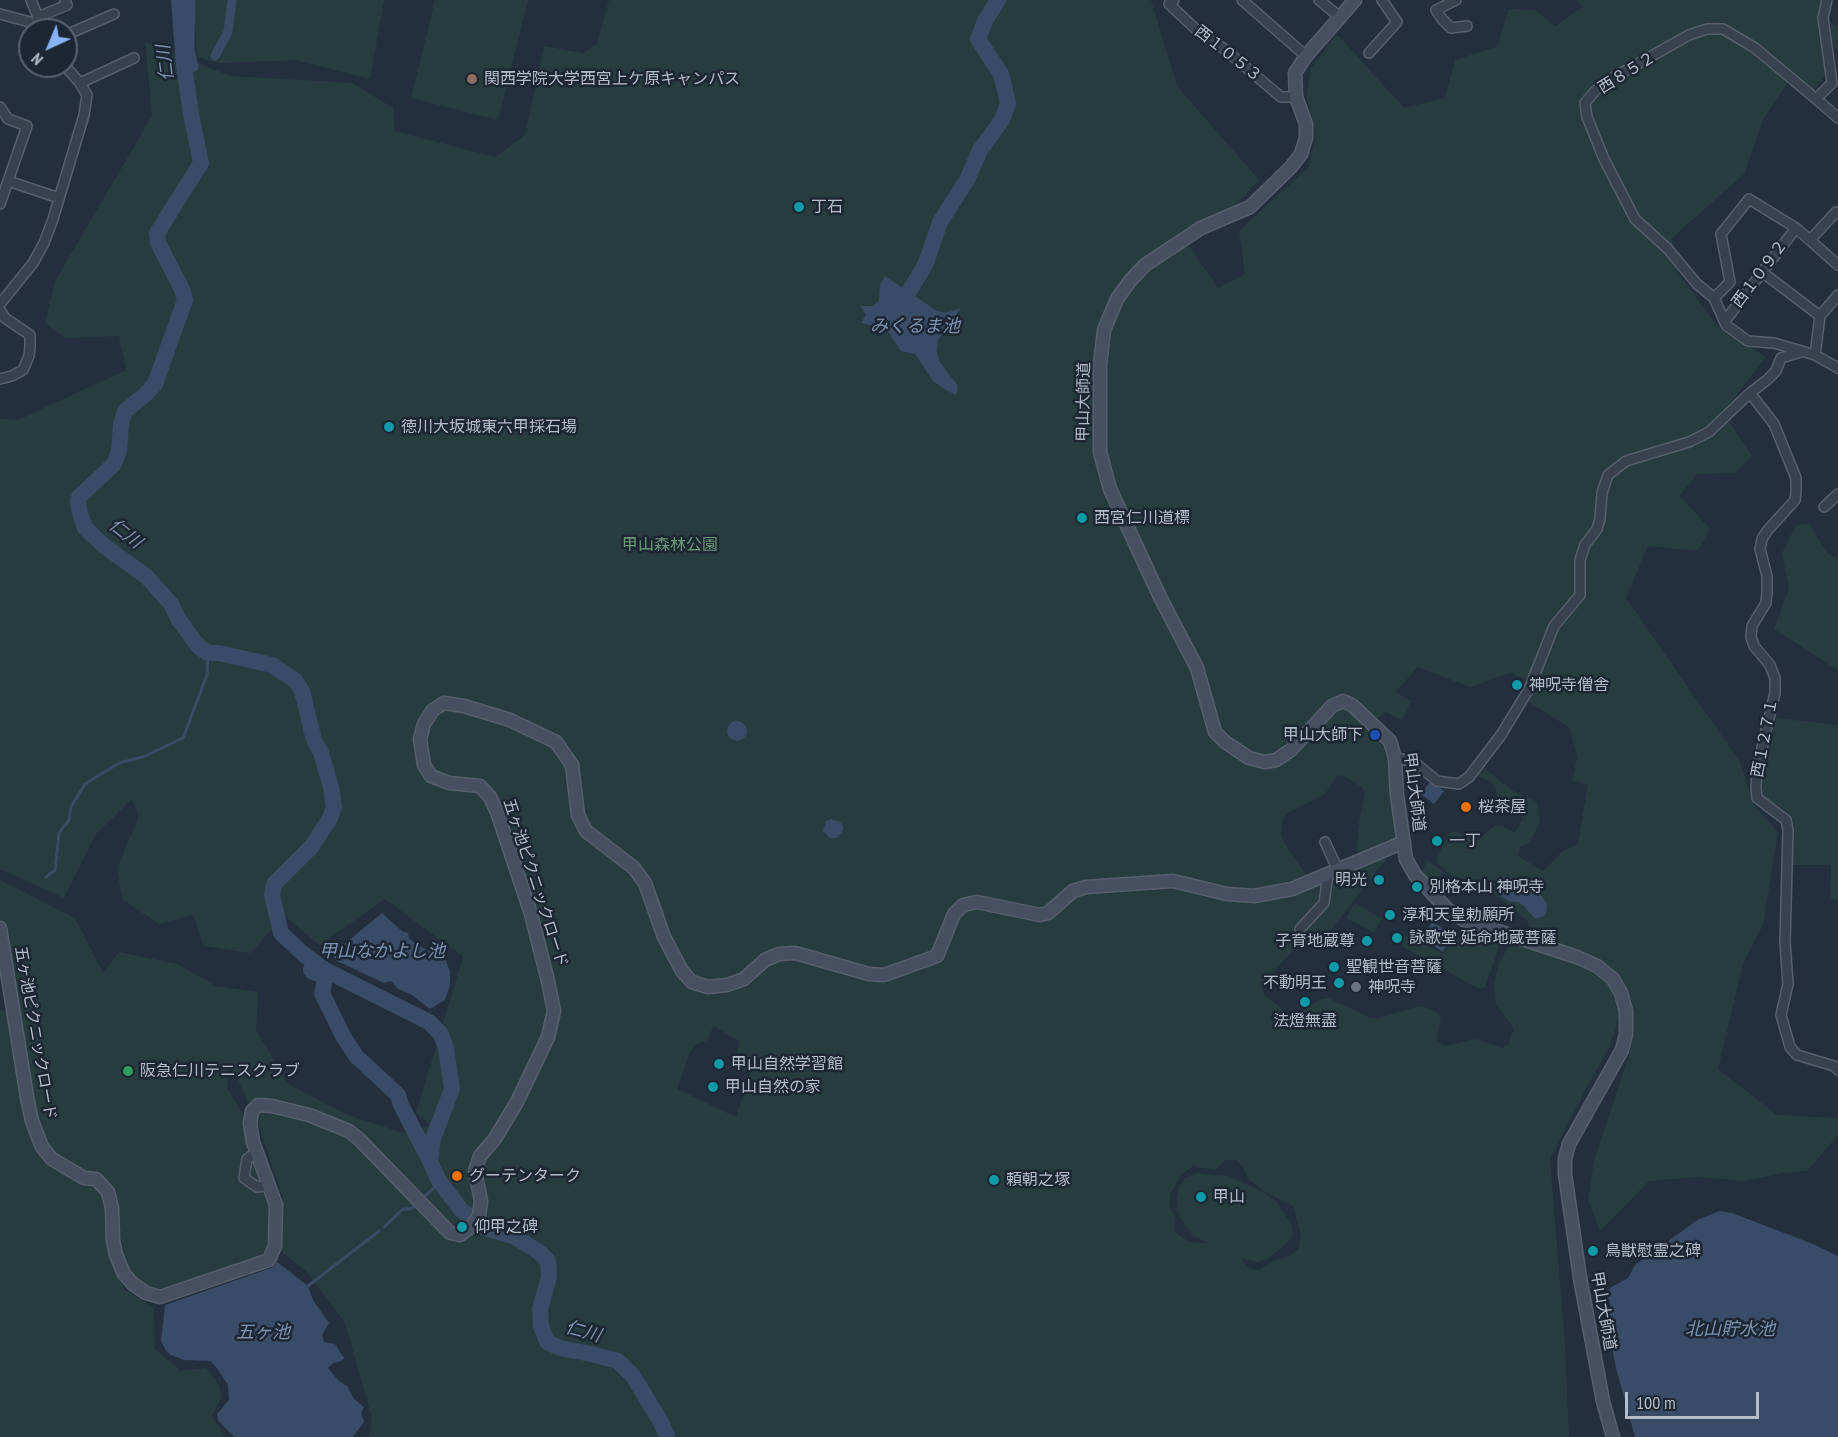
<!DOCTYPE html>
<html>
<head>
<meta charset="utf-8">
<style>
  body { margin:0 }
  #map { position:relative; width:1838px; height:1437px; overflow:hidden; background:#242f3e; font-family:"PT Sans Narrow",sans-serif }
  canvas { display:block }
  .north { position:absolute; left:18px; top:18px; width:60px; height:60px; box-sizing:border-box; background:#1d2633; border:2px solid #59626f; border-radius:50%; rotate:224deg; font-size:16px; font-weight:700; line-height:24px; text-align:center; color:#b4bcc9 }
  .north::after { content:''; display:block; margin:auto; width:21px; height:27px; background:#8ab4f8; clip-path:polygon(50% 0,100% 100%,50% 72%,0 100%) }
  .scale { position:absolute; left:1625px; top:1392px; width:134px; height:27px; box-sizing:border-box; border:3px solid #b4bcc9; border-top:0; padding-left:8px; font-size:18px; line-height:21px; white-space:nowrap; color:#b4bcc9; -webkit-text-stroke:4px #1d2633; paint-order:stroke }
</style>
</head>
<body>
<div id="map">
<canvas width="1838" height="1437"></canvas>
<div class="north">N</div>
<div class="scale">100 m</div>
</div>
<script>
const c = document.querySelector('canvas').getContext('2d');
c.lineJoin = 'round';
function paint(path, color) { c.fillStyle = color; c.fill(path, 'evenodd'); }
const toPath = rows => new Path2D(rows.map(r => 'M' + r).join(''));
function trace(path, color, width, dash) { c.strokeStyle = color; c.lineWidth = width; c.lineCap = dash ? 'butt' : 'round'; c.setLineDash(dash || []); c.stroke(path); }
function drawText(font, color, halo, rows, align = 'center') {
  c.font = font + ' "PT Sans Narrow","Noto Sans JP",sans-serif'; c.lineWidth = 5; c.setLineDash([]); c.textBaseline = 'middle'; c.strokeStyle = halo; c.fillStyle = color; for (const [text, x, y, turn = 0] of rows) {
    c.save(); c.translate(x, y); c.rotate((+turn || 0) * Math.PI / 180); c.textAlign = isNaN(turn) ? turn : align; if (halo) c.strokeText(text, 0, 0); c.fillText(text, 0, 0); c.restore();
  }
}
paint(toPath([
  [194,0,384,0,370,79,296,60,221,63,197,57],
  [435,0,528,0,498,120,411,98],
  [609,0,1151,0,1177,86,1259,180,1238,203,1181,234,1218,288,1245,274,1239,231,1309,167,1316,133,1307,98,1310,69,1337,34,1404,108,1445,98,1455,60,1497,47,1509,9,1535,10,1555,26,1583,7,1577,0,1823,0,1818,29,1825,76,1811,93,1792,76,1763,120,1744,174,1672,238,1675,269,1718,327,1766,357,1723,413,1752,456,1735,473,1697,474,1680,496,1710,529,1698,551,1648,546,1626,598,1740,762,1753,804,1778,832,1763,925,1743,964,1718,1069,1777,1115,1838,1118,1838,1135,1807,1171,1783,1173,1745,1181,1696,1177,1649,1181,1600,1231,1588,1200,1594,1160,1631,1049,1632,1005,1627,992,1619,978,1536,937,1532,934,1528,921,1480,883,1450,875,1437,862,1437,857,1449,834,1454,831,1478,840,1494,826,1501,825,1515,833,1523,818,1498,798,1495,785,1478,776,1484,768,1513,791,1537,802,1540,823,1528,844,1520,846,1518,856,1543,871,1563,851,1578,844,1588,784,1572,781,1577,758,1570,728,1526,700,1537,684,1510,673,1470,687,1418,667,1395,692,1411,701,1402,720,1386,712,1364,728,1386,745,1389,754,1399,833,1395,837,1361,852,1357,851,1358,829,1365,793,1362,787,1344,776,1338,775,1325,794,1287,813,1283,819,1281,832,1284,843,1310,881,1387,855,1388,857,1323,940,1318,942,1302,943,1297,946,1261,985,1264,995,1290,1015,1296,1014,1321,999,1328,998,1371,1018,1379,1018,1419,1006,1431,1009,1441,1016,1437,1041,1444,1046,1476,1039,1502,1048,1508,1045,1514,1029,1496,1004,1494,983,1499,965,1510,942,1514,941,1579,965,1601,977,1613,990,1620,1015,1610,1046,1584,1092,1550,1159,1565,1344,1569,1437,369,1437,372,1418,345,1323,307,1272,282,1252,283,1199,258,1124,230,1062,227,1088,245,1118,251,1153,269,1204,270,1242,263,1254,169,1289,150,1288,130,1272,119,1254,114,1226,107,1244,124,1289,154,1308,155,1349,181,1371,206,1368,218,1383,222,1397,212,1416,225,1437,0,1437,0,1009,17,1019,0,916,0,880,75,918,103,973,119,952,177,964,216,986,258,992,256,1030,288,1084,350,1116,404,1133,431,1125,416,1113,463,957,385,899,319,945,284,915,251,953,204,946,193,915,159,924,122,899,117,868,139,816,132,799,96,834,64,898,0,869,0,419,18,420,126,370,119,336,65,338,45,323,55,281,152,116,145,42,230,76,353,83,393,108,395,131,495,157,525,135,544,46,583,53,597,44],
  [714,1026,739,1041,734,1063,750,1074,736,1117,677,1089,689,1055,696,1044,706,1041],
  [1225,1160,1236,1160,1244,1168,1247,1178,1265,1192,1293,1206,1301,1235,1299,1248,1291,1255,1271,1262,1259,1270,1250,1269,1240,1258,1257,1262,1267,1259,1287,1243,1293,1235,1291,1223,1276,1201,1264,1192,1228,1176,1196,1173,1184,1179,1179,1188,1177,1199,1178,1213,1185,1225,1194,1236,1208,1243,1189,1242,1174,1231,1176,1218,1170,1208,1170,1195,1181,1175,1193,1166,1215,1170],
  [1830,22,1838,26,1838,51,1833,45],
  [1810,524,1827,553,1838,559,1838,670,1774,629,1789,589,1782,553,1796,525],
  [1776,718,1838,725,1838,900,1830,899,1831,865,1793,865,1789,813,1764,797,1762,784],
  [1427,860,1443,871,1443,874,1432,881,1428,881,1421,874],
  [1355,903,1382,919,1374,933,1346,918],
  [1461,929,1499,939,1501,942,1485,987,1479,989,1402,946,1405,936,1409,935,1442,954,1458,930]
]), '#263c3f');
paint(toPath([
  [885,276,937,311,946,313,961,308,938,340,937,351,939,361,958,386,956,395,946,390,933,381,915,354,901,351,889,333,882,328,861,323,866,315,860,306,873,306,879,301,880,285],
  '727 731a10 10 0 1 1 20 0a10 10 0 1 1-20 0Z',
  [1431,781,1444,791,1434,804,1421,794],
  [831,819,840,822,843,826,843,831,836,838,830,838,823,831,826,821],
  [1507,876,1529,884,1539,893,1547,903,1546,915,1535,919,1524,906,1518,902,1511,902,1501,896,1497,889,1498,884,1502,878],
  [382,913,402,931,408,933,409,939,428,951,431,950,444,956,450,972,450,985,445,1000,430,1009,412,995,398,989,391,981,384,983,337,961,332,954],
  [1432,922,1453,934,1443,952,1422,939],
  [1720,1211,1732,1213,1813,1244,1838,1256,1838,1437,1635,1437,1616,1368,1605,1312,1611,1308,1608,1295,1610,1288,1628,1278,1635,1265,1699,1219],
  [277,1262,308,1286,313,1300,329,1323,322,1335,324,1342,335,1344,344,1358,341,1361,333,1363,328,1368,338,1380,347,1386,354,1399,364,1407,361,1413,364,1422,353,1437,234,1437,218,1420,217,1414,229,1400,228,1385,217,1368,210,1361,184,1360,171,1355,166,1351,161,1341,165,1305,274,1267]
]), '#394c67');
trace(toPath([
  [46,877,55,870,59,833,69,820,71,807,85,784,119,763,143,757,183,738,207,675,208,653],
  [423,1198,437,1185,438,1179],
  [384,1227,403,1209,410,1209,417,1205],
  [308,1286,379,1231]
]), '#394c67', 3);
trace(toPath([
  [191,0,190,50,194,67],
  [215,56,228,32,232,0]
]), '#394c67', 9);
trace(toPath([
  [179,0,184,65,191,114,201,163,157,233,158,243,182,289,185,300,155,384,145,395,125,411,121,424,119,451,114,464,79,497,78,501,79,510,85,528,103,545,147,577,171,604,179,620,199,647,208,653,219,653,272,665,296,681,302,691,314,740,321,753,331,787,334,807,330,818,312,846,274,884,272,895,281,933,302,953,325,970,429,1022,441,1034,446,1048,452,1089,433,1139,430,1161,438,1179,461,1210,485,1228,513,1236,539,1252,548,1261,549,1277,540,1309,541,1326,547,1342,560,1348,591,1354,618,1361,633,1376,662,1424,667,1437],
  [909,292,926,263,940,222,967,180,980,150,1002,120,1008,103,1001,74,978,39,985,21,998,0],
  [311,970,313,972,326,976,322,993,343,1036,356,1056,398,1095,401,1105,430,1161]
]), '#394c67', 16);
const street = toPath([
  [31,0,40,22],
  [1174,0,1169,4,1202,35,1223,48,1281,97,1296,97],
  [1242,0,1306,56],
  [1319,0,1340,17],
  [1456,0,1436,10,1442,19,1451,28,1467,26],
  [1827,0,1823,18,1832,83,1816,99,1755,48,1723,29,1707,29,1689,35,1607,81,1595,91,1585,103,1587,117,1604,159,1635,219,1668,249,1697,284,1714,298,1726,325,1748,341,1774,343,1815,355,1838,368],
  [0,14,41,25],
  [38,17,67,5,65,0],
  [66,35,114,14],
  [1369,53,1397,22,1382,0],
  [80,83,134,58],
  [1816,99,1838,118],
  [0,107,8,119,27,126,0,204],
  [8,181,59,198],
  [1810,240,1836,212,1838,214],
  [1762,272,1820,316],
  [1714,298,1730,282,1721,234,1749,199,1796,228,1838,265],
  [0,304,33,263,44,243,53,219,84,115,87,95,80,83,65,66],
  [0,310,5,318,30,335,30,347,29,356,23,370,12,376,0,379],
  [1725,321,1796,228],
  [1801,352,1781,358,1776,371,1767,380,1750,393,1774,424,1796,478,1796,491,1795,500,1767,531,1762,539,1760,549,1767,576,1767,592,1766,603,1752,626,1751,637,1754,646,1770,665,1775,678,1775,693,1757,769,1756,787,1757,798,1786,820,1788,830,1785,942,1788,984,1781,1015,1790,1047,1797,1055,1834,1066,1838,1070],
  [1815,355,1820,316,1838,295],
  [1824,507,1838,494],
  [1395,758,1413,761,1437,781,1459,784,1469,777,1501,735,1529,689,1554,626,1580,595,1580,560,1585,545,1597,529,1600,519,1602,493,1608,475,1626,461,1689,442,1709,432,1750,393],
  [1325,842,1338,870],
  [1300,929,1324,903,1328,874],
  [257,1152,247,1159,244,1178,257,1187,269,1186]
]);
const secondary = toPath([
  [1355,0,1306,56,1295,73,1296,97,1306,124,1306,138,1301,154,1291,167,1250,207,1201,228,1145,265,1130,281,1117,299,1104,330,1100,365,1100,452,1110,489,1160,597,1197,668,1215,732,1225,742,1249,758,1265,762,1276,760,1291,750,1332,706,1343,701,1352,705,1390,741,1395,758,1397,795,1406,859,1415,875,1447,909,1464,920,1577,957,1597,966,1613,979,1621,993,1626,1011,1626,1034,1622,1050,1569,1144,1565,1159,1565,1174,1580,1278,1603,1401,1613,1437],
  [0,928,27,1097,32,1121,42,1147,52,1159,84,1178,96,1179,108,1192,112,1208,113,1241,116,1255,124,1274,133,1284,146,1293,160,1297,269,1260,275,1246,276,1205,253,1142,250,1123,252,1111,258,1105,272,1106,309,1115,349,1131,359,1139,450,1233,460,1235,471,1227,479,1216,481,1201,475,1171,480,1156,494,1140,517,1102,548,1037,554,1011,548,981,531,914,497,812,490,797,480,786,449,783,431,776,424,765,420,739,424,724,433,710,444,703,464,706,510,720,556,742,572,765,578,815,586,831,634,868,645,883,664,937,682,971,692,982,708,987,727,985,744,979,765,960,779,954,795,953,869,974,884,975,937,956,954,914,963,905,977,902,1040,915,1048,913,1073,891,1086,887,1173,881,1227,894,1254,896,1292,889,1404,842]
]);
trace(street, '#565f6c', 12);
trace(secondary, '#565f6c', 15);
trace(street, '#38414e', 9);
trace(secondary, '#465061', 12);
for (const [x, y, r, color] of [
  [472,79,6,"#8d6e63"],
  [799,207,6,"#0f9aa8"],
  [389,427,6,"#0f9aa8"],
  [1082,518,6,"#0f9aa8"],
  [1517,685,6,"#0f9aa8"],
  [1375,735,6,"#1a4fb4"],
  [1466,807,6,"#e8710a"],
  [1437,841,6,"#0f9aa8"],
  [1379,880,6,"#0f9aa8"],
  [1417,887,6,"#0f9aa8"],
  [1390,915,6,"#0f9aa8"],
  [1397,938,6,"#0f9aa8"],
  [1367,941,6,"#0f9aa8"],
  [1334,967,6,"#0f9aa8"],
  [1339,983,6,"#0f9aa8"],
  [1356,987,6,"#6b7280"],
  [1305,1002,6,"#0f9aa8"],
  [719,1064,6,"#0f9aa8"],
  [128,1071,6,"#2e9e5b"],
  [713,1087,6,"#0f9aa8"],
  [457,1176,6,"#e8710a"],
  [994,1180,6,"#0f9aa8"],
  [1201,1197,6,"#0f9aa8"],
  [462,1227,6,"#0f9aa8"],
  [1593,1251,6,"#0f9aa8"]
]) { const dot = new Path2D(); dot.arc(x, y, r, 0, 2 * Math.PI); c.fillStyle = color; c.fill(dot); trace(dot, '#1d2633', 2); }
drawText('16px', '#b4bcc9', '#1d2633', [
  ["西１０５３",1228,54,38],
  ["西８５２",1627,73,-32],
  ["西１０９２",1760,274,-53],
  ["甲山大師道",1084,402,-89],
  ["西１２７１",1765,738,-79],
  ["甲山大師道",1414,792,83],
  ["五ヶ池ピクニックロード",535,883,72],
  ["五ヶ池ピクニックロード",35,1033,80],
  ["甲山大師道",1603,1311,80]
]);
drawText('16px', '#b4bcc9', '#1d2633', [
  ["関西学院大学西宮上ケ原キャンパス",484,79],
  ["丁石",811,207],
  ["徳川大坂城東六甲採石場",401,427],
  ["西宮仁川道標",1094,518],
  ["神呪寺僧舎",1529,685],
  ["甲山大師下",1363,735,"right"],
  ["桜茶屋",1478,807],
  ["一丁",1449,841],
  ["明光",1367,880,"right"],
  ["別格本山 神呪寺",1429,887],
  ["淳和天皇勅願所",1402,915],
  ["詠歌堂 延命地蔵菩薩",1409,938],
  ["子育地蔵尊",1355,941,"right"],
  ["聖観世音菩薩",1346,967],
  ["不動明王",1327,983,"right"],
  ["神呪寺",1368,987],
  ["法燈無盡",1305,1021,"center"],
  ["甲山自然学習館",731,1064],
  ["阪急仁川テニスクラブ",140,1071],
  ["甲山自然の家",725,1087],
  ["グーテンターク",469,1176],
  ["頼朝之塚",1006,1180],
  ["甲山",1213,1197],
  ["仰甲之碑",474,1227],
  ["鳥獣慰霊之碑",1605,1251]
], 'left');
drawText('16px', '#6b9a76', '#1d2633', [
  ["甲山森林公園",670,545]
]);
drawText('italic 18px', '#7c92b1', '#1d2633', [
  ["仁川",166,63,-97],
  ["みくるま池",915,327],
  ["仁川",125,534,38],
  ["甲山なかよし池",382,952],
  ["北山貯水池",1730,1330],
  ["仁川",583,1332,15],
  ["五ヶ池",263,1333]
]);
</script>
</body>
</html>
